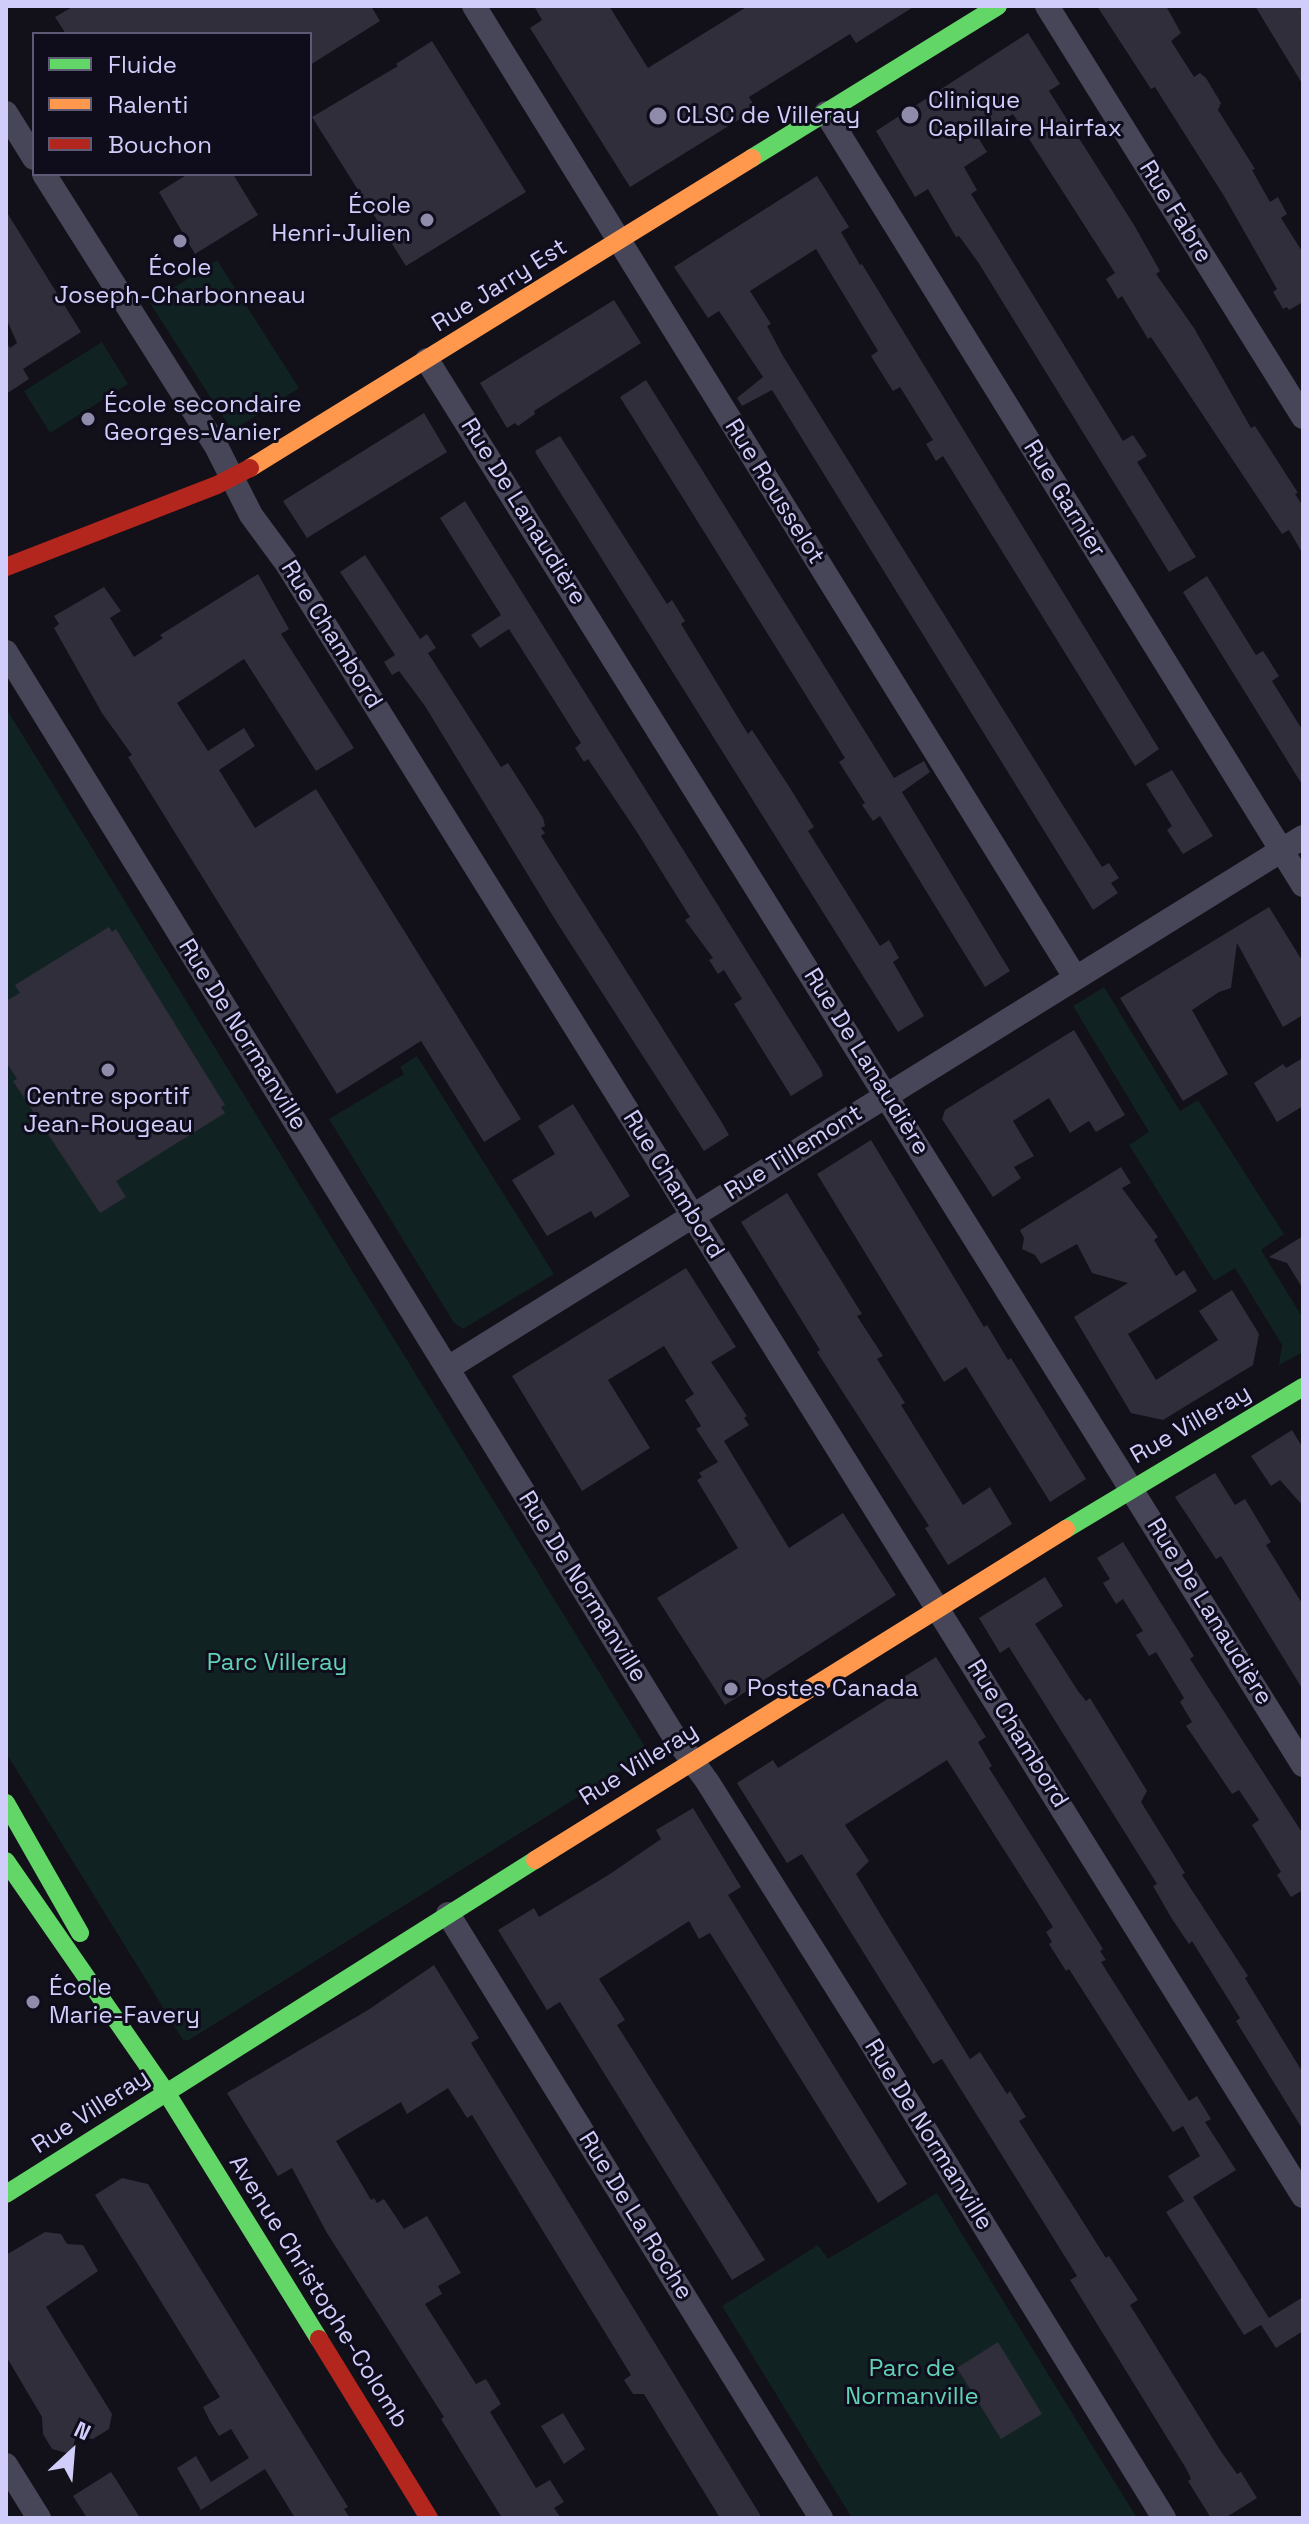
<!DOCTYPE html>
<html>
<head>
<meta charset="utf-8">
<style>
  body { margin:0 }
  #map { position:relative; width:1309px; height:2524px; overflow:hidden; background:#121018; font-family:"Space Grotesk",sans-serif }
  canvas { display:block }
  .frame { position:absolute; inset:0; border:8px solid #d1cdfa; pointer-events:none }
  .legend { position:absolute; left:32px; top:32px; width:280px; height:144px; box-sizing:border-box; background:#0f0d1c; border:2px solid #5d5a75; margin:0; padding:10px 14px; list-style:none; font-size:24px; color:#d1cdfa }
  .legend li { display:flex; align-items:center; gap:16px; height:40px }
  .legend b { width:40px; border:2px solid #5d5a75 }
  .north { position:absolute; left:32px; top:2412px; width:80px; height:80px; -webkit-text-stroke:6px #0f0d1c; paint-order:stroke; rotate:26deg; font-size:22px; font-weight:700; line-height:32px; text-align:center; color:#d1cdfa }
  .north::after { content:''; display:block; margin:auto; width:28px; height:36px; background:#d1cdfa; clip-path:polygon(50% 0,100% 100%,50% 72%,0 100%) }
</style>
</head>
<body>
<div id="map">
<canvas width="1309" height="2524"></canvas>
<div class="frame"></div>
<ul class="legend">
<li><b style="height:10px;background:#63d668"></b>Fluide</li>
<li><b style="height:10px;background:#ff974d"></b>Ralenti</li>
<li><b style="height:10px;background:#b3261e"></b>Bouchon</li>
</ul>
<div class="north">N</div>
</div>
<script>
const c = document.querySelector('canvas').getContext('2d');
c.lineJoin = 'round';
function paint(path, color) { c.fillStyle = color; c.fill(path, 'evenodd'); }
const toPath = rows => new Path2D(rows.map(r => 'M' + r).join(''));
function trace(path, color, width, dash) { c.strokeStyle = color; c.lineWidth = width; c.lineCap = dash ? 'butt' : 'round'; c.setLineDash(dash || []); c.stroke(path); }
function drawText(font, color, halo, rows, align = 'center') {
  c.font = font + ' "Space Grotesk",sans-serif'; c.lineWidth = 6; c.setLineDash([]); c.textBaseline = 'middle'; c.strokeStyle = halo; c.fillStyle = color; for (const [text, x, y, turn = 0] of rows) {
    c.save(); c.translate(x, y); c.rotate((+turn || 0) * Math.PI / 180); c.textAlign = isNaN(turn) ? turn : align; if (halo) c.strokeText(text, 0, 0); c.fillText(text, 0, 0); c.restore();
  }
}
paint(toPath([
  [217,260,299,388,232,431,150,303],
  [102,342,128,384,50,433,24,391],
  [6,708,647,1750,634,1762,189,2040,183,2040,6,1753],
  [1104,987,1180,1111,1198,1100,1284,1234,1261,1250,1303,1318,1303,1352,1279,1365,1282,1345,1235,1268,1214,1281,1129,1145,1149,1132,1073,1006],
  [417,1056,554,1274,463,1329,454,1323,329,1119,404,1074,400,1067],
  [937,2193,1056,2387,1137,2518,852,2518,722,2306,818,2245,828,2259]
]), '#122');
paint(toPath([
  [74,6,371,6,380,21,310,65,310,34,66,34,55,17],
  [534,6,609,6,648,68,748,6,915,6,856,43,850,34,749,97,756,109,630,187,530,28,542,20],
  [1097,6,1166,6,1181,33,1171,41,1194,77,1200,73,1206,78,1221,103,1218,110,1255,169,1252,170,1270,202,1278,197,1287,214,1281,218,1303,253,1303,302,1289,310,1287,307,1283,309,1273,292,1277,289,1224,196,1155,87,1151,89],
  [1255,6,1299,6,1303,13,1303,85],
  [1028,33,1060,84,1049,91,1134,225,1160,271,1156,274,1194,328,1251,428,1255,426,1298,493,1295,494,1303,506,1303,554,1289,530,1282,534,1151,337,1148,339,1122,296,1118,299,1106,279,1115,273,1013,114,977,136,987,152,964,167,977,190,971,194,1123,441,1133,435,1147,456,1137,462,1196,557,1169,572,978,262,959,236,956,237,928,189,915,197,876,131],
  [432,41,526,192,406,266,312,117,398,66,396,64],
  [188,174,233,174,258,215,195,254,159,192],
  [817,176,849,227,841,232,860,265,862,264,1159,749,1135,766,943,456,936,461,926,444,933,440,900,387,893,391,876,364,871,356,878,351,816,249,750,291,771,324,767,326,783,356,1064,807,1102,867,1109,863,1119,878,1111,883,1118,893,1093,910,772,390,742,406,737,398,763,377,719,311,708,318,674,267],
  [6,211,81,332,23,369,29,379,6,394,6,342,10,348,17,343,6,318],
  [614,300,641,343,534,411,535,414,518,426,515,423,507,428,480,383],
  [646,380,894,778,924,761,930,772,902,792,1010,971,985,987,880,816,873,821,862,805,865,803,839,762,845,758,620,397],
  [424,413,447,452,307,538,283,501],
  [560,436,667,604,672,600,685,621,681,624,748,734,752,730,790,788,814,827,808,831,880,946,889,940,899,958,893,962,924,1016,898,1032,538,457,535,451],
  [465,501,821,1070,823,1076,791,1096,734,1004,742,999,724,970,718,974,709,960,713,958,685,920,690,917,635,829,588,759,584,762,575,748,581,743,509,629,480,648,471,635,501,615,440,518],
  [365,555,420,639,427,634,436,648,428,653,501,767,508,763,543,818,545,826,541,828,545,833,541,836,721,1121,729,1135,704,1151,556,921,425,706,399,671,392,675,384,662,395,655,340,572],
  [258,574,289,629,281,634,354,748,316,771,244,659,177,703,208,751,244,728,255,746,219,770,255,828,316,789,521,1119,484,1142,421,1041,337,1094,128,757,132,755,102,713,54,628,59,624,54,616,104,587,121,611,110,618,134,657,163,638,160,635],
  [1207,576,1256,655,1263,651,1279,676,1272,681,1303,731,1303,786,1183,592],
  [1172,770,1213,836,1183,854,1167,830,1172,826,1146,784],
  [1269,907,1303,962,1303,1015,1283,1027,1237,943,1231,988,1219,992,1192,1010,1228,1074,1183,1101,1120,998],
  [109,927,112,932,116,929,225,1105,221,1107,225,1113,116,1181,126,1197,100,1213,13,1081,17,1079,6,1062,6,1001,20,993,15,985],
  [1074,1030,1125,1115,1096,1132,1089,1121,1070,1133,1049,1098,1013,1121,1034,1156,1014,1167,1021,1178,993,1197,942,1119,945,1110],
  [1303,1058,1303,1106,1277,1122,1254,1083,1283,1064,1286,1068],
  [573,1104,630,1196,595,1218,591,1211,547,1236,512,1180,555,1154,538,1126],
  [871,1140,984,1327,987,1325,1008,1360,1011,1358,1086,1479,1050,1502,966,1367,944,1382,817,1174],
  [1121,1167,1131,1183,1122,1188,1158,1237,1154,1240,1176,1276,1184,1270,1197,1291,1128,1334,1156,1380,1218,1340,1199,1311,1232,1290,1259,1334,1253,1365,1163,1420,1131,1413,1074,1317,1128,1283,1092,1273,1077,1244,1041,1264,1035,1255,1022,1249,1024,1238,1020,1230],
  [787,1193,862,1314,857,1316,883,1356,877,1359,905,1403,901,1405,963,1505,990,1487,1012,1524,948,1565,925,1528,929,1526,817,1352,820,1350,741,1222],
  [1303,1236,1303,1289,1287,1263,1269,1257],
  [686,1268,736,1347,711,1362,747,1416,744,1418,749,1425,724,1441,789,1548,843,1513,896,1595,725,1705,657,1598,738,1548,697,1480,702,1477,699,1473,718,1462,696,1429,701,1426,685,1400,694,1394,664,1346,608,1380,650,1448,582,1491,512,1376],
  [1292,1430,1303,1448,1303,1506,1280,1480,1271,1486,1251,1456],
  [1215,1473,1235,1505,1245,1499,1271,1542,1266,1545,1303,1605,1303,1690,1221,1556,1216,1559,1175,1497],
  [1123,1542,1194,1656,1190,1659,1303,1834,1303,1890,1291,1897,1277,1875,1281,1872,1252,1825,1259,1820,1239,1790,1232,1794,1193,1736,1186,1726,1192,1722,1180,1702,1184,1698,1156,1652,1149,1656,1136,1635,1143,1631,1123,1599,1116,1604,1103,1583,1110,1579,1097,1558],
  [1045,1577,1063,1606,1035,1624,1078,1691,1086,1701,1090,1698,1147,1791,1141,1802,1185,1873,1182,1875,1248,1976,1245,1978,1303,2073,1303,2130,1236,2021,1240,2018,1192,1941,1189,1944,1172,1919,1153,1886,1157,1884,1009,1647,1000,1653,979,1618],
  [936,1657,986,1737,978,1742,992,1766,989,1768,1103,1949,1100,1951,1106,1960,1101,1962,1189,2101,1197,2096,1211,2119,1205,2122,1236,2170,1193,2197,1269,2318,1303,2297,1303,2331,1276,2348,1261,2325,1244,2335,1166,2212,1184,2201,1168,2176,1200,2156,1183,2126,1173,2132,1069,1969,1066,1971,1049,1944,1052,1942,1046,1932,1053,1927,947,1760,845,1825,869,1861,856,1874,882,1917,970,2059,980,2052,1007,2094,1010,2091,1026,2117,1019,2121,1106,2258,1109,2256,1138,2300,1130,2305,1220,2450,1237,2474,1241,2472,1257,2498,1225,2518,1211,2518,1204,2507,1188,2481,1191,2479,1187,2470,1070,2280,1077,2276,942,2059,933,2064,802,1854,787,1863,737,1783,773,1760,778,1768,905,1688,899,1680],
  [693,1808,741,1887,728,1895,907,2184,878,2203,710,1933,699,1939,689,1921,599,1979,625,2020,617,2025,765,2260,732,2280,560,2002,547,2010,498,1930,534,1908,539,1917,610,1874,661,1839,656,1830],
  [434,1965,479,2038,471,2043,762,2518,720,2518,644,2394,633,2394,624,2380,631,2375,472,2115,467,2118,448,2088,407,2114,401,2102,336,2141,371,2200,374,2198,377,2203,384,2199,404,2229,427,2216,461,2273,438,2286,442,2294,425,2304,476,2384,486,2379,501,2404,490,2412,536,2488,550,2480,564,2502,554,2508,561,2518,502,2518,441,2419,444,2417,327,2233,292,2168,278,2176,227,2093,368,2010],
  [122,2178,148,2184,348,2507,344,2509,350,2518,295,2518,265,2469,201,2510,177,2468,196,2456,211,2482,249,2458,231,2429,219,2436,210,2421,203,2407,220,2397,95,2195],
  [45,2232,61,2234,67,2244,83,2245,98,2271,46,2307,112,2414,109,2429,93,2439,76,2436,71,2454,52,2449,43,2434,42,2417,6,2356,6,2255],
  [998,2342,1042,2414,1001,2439,957,2368],
  [563,2413,585,2449,564,2464,541,2426],
  [111,2472,117,2481,140,2518,87,2518,73,2496]
]), '#302e3b');
trace(toPath([
  [474,6,1075,977],
  [1047,6,1303,417],
  [6,113,34,158],
  [826,113,1303,885],
  [44,174,216,446,251,515,287,564,1303,2196],
  [427,360,1303,1765],
  [6,652,672,1733,707,1781,866,2034,1164,2518],
  [448,1368,1303,837],
  [448,1914,821,2518],
  [6,2465,39,2518]
]), '#474658', 24);
trace(toPath([
  [752,158,998,6],
  [1066,1529,1303,1387],
  [6,1803,80,1933],
  [6,1861,166,2092,319,2339],
  [6,2194,535,1860]
]), '#63d668', 18);
trace(toPath([
  [250,468,752,158],
  [535,1860,1066,1529]
]), '#ff974d', 18);
trace(toPath([
  [6,567,217,485,250,468],
  [319,2339,429,2518]
]), '#b3261e', 18);
for (const [x, y, r, color] of [
  [910,115,10,"#8e8bab"],
  [658,116,10,"#8e8bab"],
  [427,220,8,"#8e8bab"],
  [180,241,8,"#8e8bab"],
  [88,419,8,"#8e8bab"],
  [108,1070,8,"#8e8bab"],
  [731,1689,8,"#8e8bab"],
  [33,2002,8,"#8e8bab"]
]) { const dot = new Path2D(); dot.arc(x, y, r, 0, 2 * Math.PI); c.fillStyle = color; c.fill(dot); trace(dot, '#0f0d1c', 3); }
drawText('24px', '#d1cdfa', '#0f0d1c', [
  ["Clinique",928,101],
  ["Capillaire Hairfax",928,129],
  ["CLSC de Villeray",676,116],
  ["École",411,206,"right"],
  ["Henri-Julien",411,234,"right"],
  ["École",180,268,"center"],
  ["Joseph-Charbonneau",180,296,"center"],
  ["École secondaire",104,405],
  ["Georges-Vanier",104,433],
  ["Centre sportif",108,1097,"center"],
  ["Jean-Rougeau",108,1125,"center"],
  ["Postes Canada",747,1689],
  ["École",49,1988],
  ["Marie-Favery",49,2016]
], 'left');
drawText('24px', '#d1cdfa', '#0f0d1c', [
  ["Rue Fabre",1175,212,58],
  ["Rue Jarry Est",500,286,-32],
  ["Rue Rousselot",774,492,58],
  ["Rue Garnier",1064,499,58],
  ["Rue De Lanaudière",523,512,58],
  ["Rue Chambord",331,635,58],
  ["Rue De Normanville",242,1035,58],
  ["Rue De Lanaudière",866,1062,58],
  ["Rue Tillemont",794,1153,-32],
  ["Rue Chambord",673,1185,58],
  ["Rue Villeray",1191,1425,-30],
  ["Rue De Normanville",582,1587,58],
  ["Rue De Lanaudière",1209,1612,58],
  ["Rue Chambord",1017,1734,58],
  ["Rue Villeray",639,1765,-32],
  ["Rue Villeray",91,2112,-33],
  ["Rue De Normanville",928,2135,58],
  ["Rue De La Roche",635,2216,58],
  ["Avenue Christophe-Colomb",318,2292,58]
]);
drawText('24px', '#61d2b4', '#0f0d1c', [
  ["Parc Villeray",277,1663],
  ["Parc de",912,2369],
  ["Normanville",912,2397]
]);
</script>
</body>
</html>
